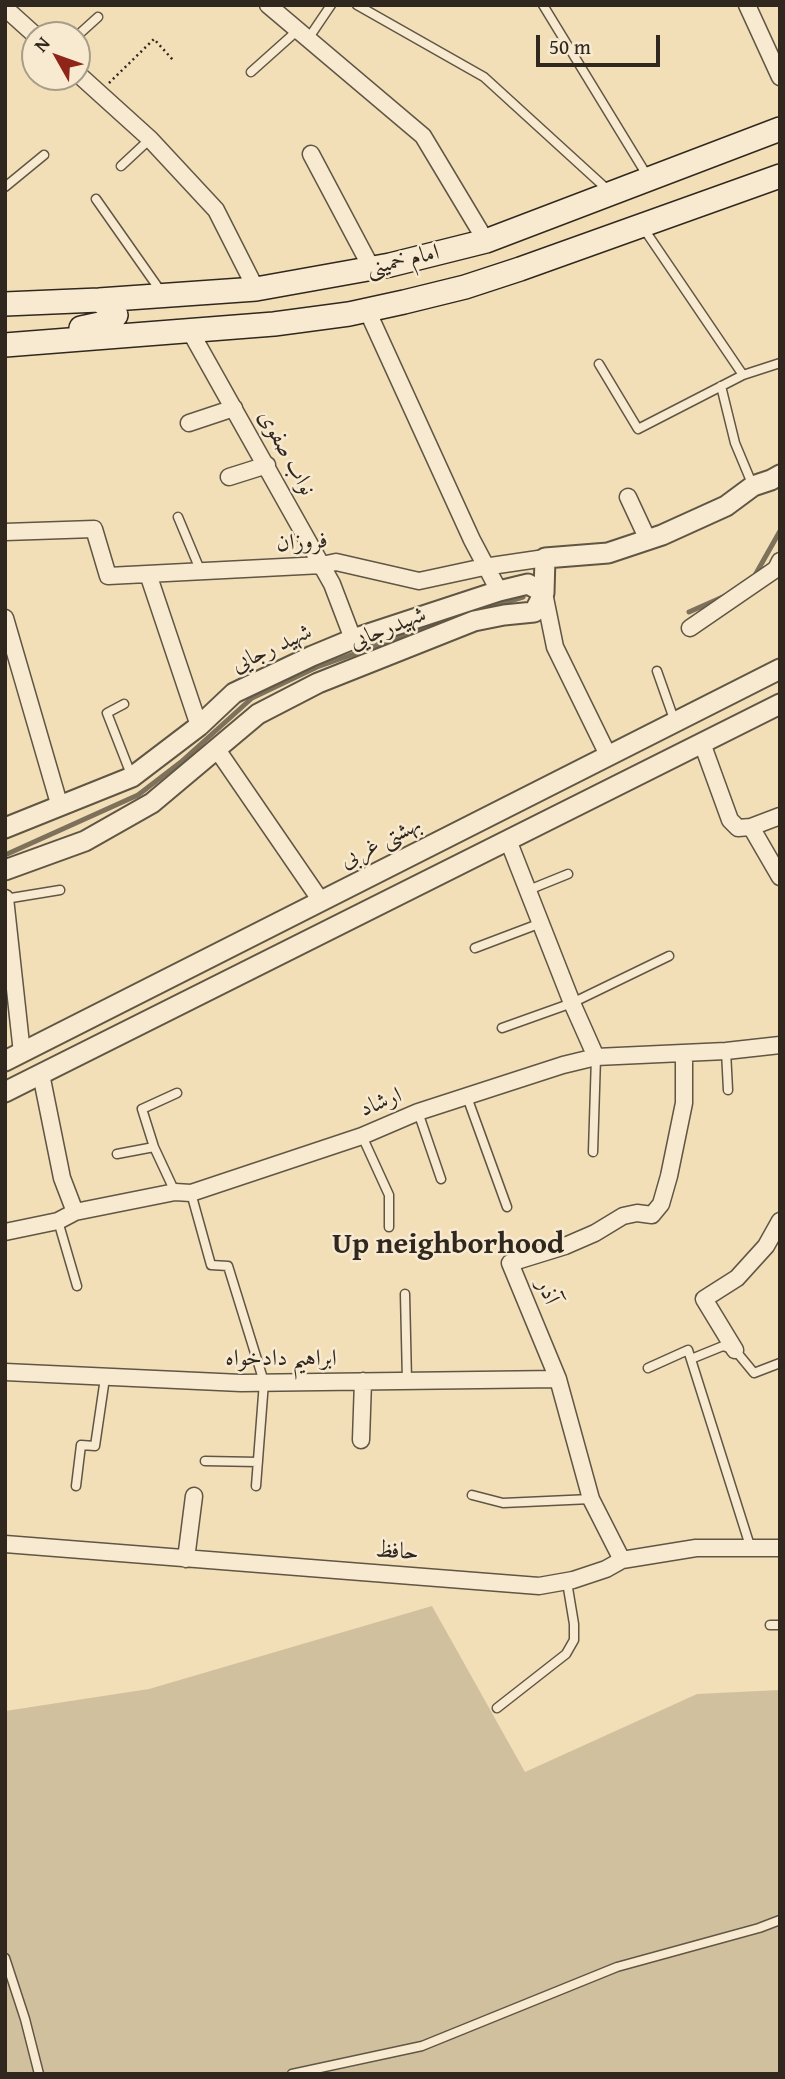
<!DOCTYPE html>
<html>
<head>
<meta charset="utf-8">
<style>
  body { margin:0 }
  #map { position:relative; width:785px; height:2079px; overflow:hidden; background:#f2dfb8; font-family:"Gentium Book Plus",serif }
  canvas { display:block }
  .frame { position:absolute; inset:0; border:7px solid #30281e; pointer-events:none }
  .north { position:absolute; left:21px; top:21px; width:70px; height:70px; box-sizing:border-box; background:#f7ead1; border:2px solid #a79c89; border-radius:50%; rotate:310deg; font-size:19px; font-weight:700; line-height:28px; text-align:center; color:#30281e }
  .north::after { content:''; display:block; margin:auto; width:24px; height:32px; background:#8f2418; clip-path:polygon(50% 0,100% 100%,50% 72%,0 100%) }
  .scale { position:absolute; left:536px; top:35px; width:124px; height:32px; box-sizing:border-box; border:4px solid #30281e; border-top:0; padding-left:9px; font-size:21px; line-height:24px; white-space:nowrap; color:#30281e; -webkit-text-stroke:5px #f7ead1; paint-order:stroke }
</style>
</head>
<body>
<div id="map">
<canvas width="785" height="2079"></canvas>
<div class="frame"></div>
<div class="north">N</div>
<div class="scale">50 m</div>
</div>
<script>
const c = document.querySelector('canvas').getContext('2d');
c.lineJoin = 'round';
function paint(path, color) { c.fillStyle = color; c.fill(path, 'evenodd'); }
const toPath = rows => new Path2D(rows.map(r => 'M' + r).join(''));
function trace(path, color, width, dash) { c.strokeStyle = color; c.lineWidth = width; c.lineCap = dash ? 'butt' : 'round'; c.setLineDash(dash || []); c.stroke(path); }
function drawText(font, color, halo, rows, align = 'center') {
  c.font = font + ' "Gentium Book Plus",Amiri,serif'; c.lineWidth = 5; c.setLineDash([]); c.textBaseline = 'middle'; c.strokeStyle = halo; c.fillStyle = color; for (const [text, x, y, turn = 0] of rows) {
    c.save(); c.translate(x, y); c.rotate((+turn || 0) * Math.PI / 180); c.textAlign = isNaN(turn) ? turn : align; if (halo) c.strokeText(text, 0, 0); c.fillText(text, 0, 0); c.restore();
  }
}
paint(toPath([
  [432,1606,525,1772,697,1694,780,1690,780,2074,5,2074,5,1711,149,1689]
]), '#d1c09e');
trace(toPath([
  [754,577,780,531],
  [689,612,725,596],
  [5,855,138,795,181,762,252,698,317,667,467,614,523,597]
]), '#7d715b', 5);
const service = toPath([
  [357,5,484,77,609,191],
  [543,5,648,177],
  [77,36,98,17],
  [308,39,331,5],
  [251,72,298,30],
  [121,166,150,139],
  [5,187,44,155],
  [96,199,162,293],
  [644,229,743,375],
  [599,364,638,429,743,375,780,363],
  [721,386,735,443,753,486],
  [178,517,201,572],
  [657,671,675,722],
  [124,704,107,713,132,777],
  [526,891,568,874],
  [5,899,60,890],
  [475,948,541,923],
  [502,1028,572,1003,669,956],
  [726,1051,728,1090],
  [467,1097,507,1207],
  [418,1112,441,1179],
  [362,1136,389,1195,389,1227],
  [593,1152,596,1057],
  [117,1154,154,1147],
  [175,1192,154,1147,142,1109,177,1093],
  [191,1193,211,1265,228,1266,264,1382,256,1486],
  [58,1221,77,1286],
  [405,1294,407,1381],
  [691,1359,723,1346,735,1350,754,1373,780,1363],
  [648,1368,688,1350,751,1549],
  [205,1461,258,1462],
  [76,1486,81,1445,95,1446,105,1378],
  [472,1495,503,1503,591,1499],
  [770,1625,780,1625],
  [497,1708,566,1654,574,1640,574,1624,567,1582],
  [5,1958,25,2019,39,2074],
  [292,2074,422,2046,617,1967,759,1928,780,1920]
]);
const minor = toPath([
  [268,5,423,136,486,241],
  [747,5,780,77],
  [5,8,35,35],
  [77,73,150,139,216,210,256,289],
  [311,154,372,269],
  [367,310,472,540,499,591],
  [190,331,332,584,353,639],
  [189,423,234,408],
  [229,477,267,465],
  [628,497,648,540],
  [5,532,94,529,108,576,322,565,336,562,419,581,484,567,545,558],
  [148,574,199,726],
  [544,593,555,647,608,755],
  [5,618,60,807],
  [690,628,776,569,780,561],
  [702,743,730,820,738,828,751,827,780,816],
  [216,748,321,901],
  [751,827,780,877],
  [508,840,572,1003,596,1057],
  [5,898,22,1053],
  [41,1074,62,1178,75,1212],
  [5,1232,58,1221,75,1212,175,1192,191,1193,362,1136,418,1112,563,1065,596,1057,726,1051,780,1045],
  [735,1350,704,1299,737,1278,766,1246,780,1221],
  [5,1372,241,1383,558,1379],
  [361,1440,363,1381],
  [5,1544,539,1586,573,1580,606,1569,622,1560,696,1548,780,1548],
  [186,1559,194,1496],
  [622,1560,591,1499,558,1379,510,1263,565,1246,595,1233,623,1216,637,1213,652,1215,661,1204,669,1176,684,1103,684,1053]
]);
const tertiary = toPath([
  [5,828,132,777,199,726,234,693,312,656,353,639,499,591,528,584,544,593],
  [5,870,85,841,152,803,258,714,318,683,474,621,504,615,534,612,544,593,545,558,608,553,662,535,726,506,753,486,771,480,780,475],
  [5,1061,780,669],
  [5,1092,780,704]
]);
const secondary = toPath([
  [5,304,99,300,256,289,390,265,486,241,780,129],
  [81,328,109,322,116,315,110,307,99,300],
  [5,345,274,324,349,314,404,302,465,287,520,269,780,176]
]);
trace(service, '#605644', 11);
trace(minor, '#605644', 19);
trace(tertiary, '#605644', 23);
trace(secondary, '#30281e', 26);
trace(toPath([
  [109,83,154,39,173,60]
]), '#30281e', 2.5, [2, 3.5]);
trace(service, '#f7ead1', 8);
trace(minor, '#f7ead1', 16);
trace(tertiary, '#f7ead1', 19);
trace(secondary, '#f7ead1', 23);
drawText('23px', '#30281e', '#f7ead1', [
  ["امام خمینی",403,261,-13],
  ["نواب صفوی",286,453,61],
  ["فروزان",302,543,-4],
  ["شهیدرجایی",388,629,-22],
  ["شهید رجایی",272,649,-25],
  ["بهشتی غربی",381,843,-27],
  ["ارشاد",381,1103,-22],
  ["آذر",547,1292,68],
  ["ابراهیم دادخواه",281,1359],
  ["حافظ",397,1552,4]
]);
drawText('bold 30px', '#30281e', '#f7ead1', [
  ["Up neighborhood",448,1245]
]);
</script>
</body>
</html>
